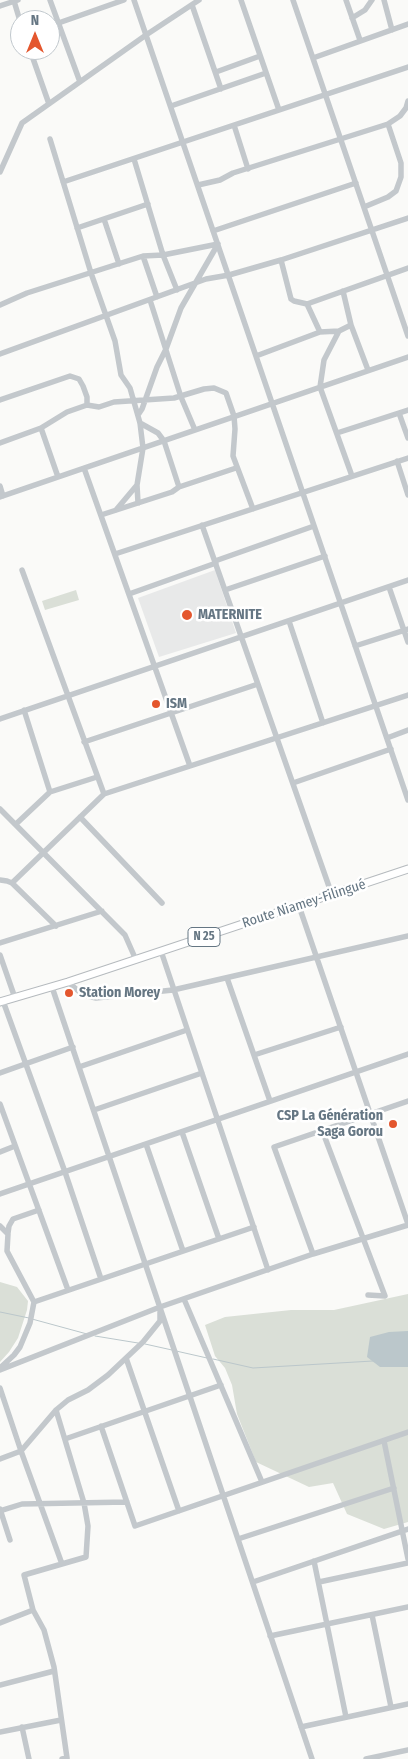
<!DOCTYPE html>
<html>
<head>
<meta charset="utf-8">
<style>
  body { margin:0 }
  #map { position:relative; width:408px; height:1759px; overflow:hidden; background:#fafaf8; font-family:"Fira Sans Condensed",sans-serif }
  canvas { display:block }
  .north { position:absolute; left:10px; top:10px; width:50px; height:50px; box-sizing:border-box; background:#fff; border:1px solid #c1c8cd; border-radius:50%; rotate:0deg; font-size:14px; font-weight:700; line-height:20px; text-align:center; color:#657683 }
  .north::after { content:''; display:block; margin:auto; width:18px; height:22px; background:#e4572e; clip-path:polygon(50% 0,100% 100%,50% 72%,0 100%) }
</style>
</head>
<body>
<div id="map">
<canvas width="408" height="1759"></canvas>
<div class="north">N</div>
</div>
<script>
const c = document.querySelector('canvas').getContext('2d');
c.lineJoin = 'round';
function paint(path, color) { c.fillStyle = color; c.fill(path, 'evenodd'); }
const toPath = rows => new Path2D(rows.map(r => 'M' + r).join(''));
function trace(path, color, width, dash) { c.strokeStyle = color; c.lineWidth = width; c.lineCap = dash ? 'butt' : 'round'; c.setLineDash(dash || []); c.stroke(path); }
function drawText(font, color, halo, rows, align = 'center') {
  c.font = font + ' "Fira Sans Condensed",sans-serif'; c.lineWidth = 5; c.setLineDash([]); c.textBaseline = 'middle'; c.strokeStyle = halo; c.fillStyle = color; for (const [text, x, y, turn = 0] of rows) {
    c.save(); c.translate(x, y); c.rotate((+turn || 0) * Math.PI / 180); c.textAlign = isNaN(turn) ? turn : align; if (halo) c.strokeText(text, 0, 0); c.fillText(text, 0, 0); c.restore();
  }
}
paint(toPath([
  [215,570,236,633,159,657,138,598]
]), '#e8e9e9');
paint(toPath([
  [76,590,79,600,45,610,42,601],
  [0,1282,17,1287,28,1301,27,1310,18,1338,9,1352,0,1362],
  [408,1294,408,1522,384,1529,347,1514,333,1483,309,1487,256,1462,237,1414,232,1385,225,1368,215,1356,205,1325,225,1317,291,1310,334,1310]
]), '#dadfd7');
paint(toPath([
  [408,1331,408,1367,380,1367,367,1357,370,1337,389,1332]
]), '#bbc7cb');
trace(toPath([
  [0,1312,29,1318],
  [32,1319,87,1334],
  [95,1336,138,1343],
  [145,1344,172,1350],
  [176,1351,207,1358],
  [213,1359,253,1368,373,1361]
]), '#bbc7cb', 1);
const major = toPath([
  [0,1002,68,982,408,869]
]);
trace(major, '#b5babe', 9);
trace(toPath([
  [50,0,80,82],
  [134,0,408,800],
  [241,0,279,110],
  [293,0,408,336],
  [346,0,360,40],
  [384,0,392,30],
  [14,1,20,21],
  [192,5,221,89],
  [0,6,18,0],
  [352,18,365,10,372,0],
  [50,26,124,0],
  [30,50,49,104],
  [313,58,408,24],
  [216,72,260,56],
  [171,106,266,73],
  [234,125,248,169],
  [50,139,91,273,115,341,121,375,130,388,140,423,143,448,137,485,116,510],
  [134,159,163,255,177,290],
  [0,172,22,123,146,35,199,0],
  [63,182,408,67],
  [198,185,220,180,233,173,388,124,400,116,406,108,408,101],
  [364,207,388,197,396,191,401,177,401,163,388,124],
  [104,219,119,264],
  [77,228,148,204],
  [213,231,356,183],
  [143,256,157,297],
  [281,260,291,299,294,301,307,304,320,332,339,331,324,360,320,387,352,476],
  [150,300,181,397,195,430],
  [307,304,408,268],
  [0,305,27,293,143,256,163,255,218,244],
  [351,325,368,370],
  [339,331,351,325,343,291],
  [0,354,206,279,229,275,281,260,408,218],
  [256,356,320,332],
  [0,400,70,376,79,379,83,386,87,397,87,405],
  [399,413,408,438],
  [138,415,142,409,157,367,166,349,181,308,218,244],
  [140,423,158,433,164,441,179,487],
  [41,428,58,477],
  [337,433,408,410],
  [0,443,41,428,67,412,87,405,99,407,114,402,174,398,204,389,214,388,226,393,234,416,235,429,233,456,253,509],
  [397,461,408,495],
  [84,468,190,766],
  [137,485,138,503],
  [0,486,3,496],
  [0,497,408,357],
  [101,515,172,492,179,487,236,468],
  [202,525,332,895],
  [115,554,408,458],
  [215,561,314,526],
  [22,570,104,794],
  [389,587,408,642],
  [225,590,325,556],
  [129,594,216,563],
  [289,621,323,723],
  [355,646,408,629],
  [24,710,50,792],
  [0,719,408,580],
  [387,738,408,730],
  [84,742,258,684],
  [293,783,391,749],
  [0,809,125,935,136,960],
  [80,817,162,903],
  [16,824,50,792,97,777],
  [0,880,7,881,12,883,56,926],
  [12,883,104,794,408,695],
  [299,906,408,1224],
  [0,943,102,911],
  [161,951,268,1270],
  [0,955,15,998],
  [227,978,270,1101],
  [68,982,83,995,96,998,173,990,408,936],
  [52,987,312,1759],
  [3,1001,65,1172,101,1279],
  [254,1055,341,1027],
  [79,1067,187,1030],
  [0,1073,73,1047],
  [0,1104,68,1290],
  [94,1110,202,1073],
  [322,1130,385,1296,368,1295],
  [182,1132,219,1239],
  [146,1144,183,1251],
  [0,1152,15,1146],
  [0,1194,408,1054],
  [0,1226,8,1234,7,1251,34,1302,30,1323,20,1347,14,1355,0,1368],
  [8,1233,9,1226,13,1219,39,1210],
  [313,1254,274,1147,408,1101],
  [184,1299,262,1482],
  [34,1302,254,1227],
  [126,1358,179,1511],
  [0,1370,160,1307,313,1254,408,1225],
  [0,1388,21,1451,62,1564],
  [56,1410,84,1503,88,1526,86,1557,24,1575,33,1610,44,1630,54,1667,67,1758,62,1759],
  [101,1426,135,1526,408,1432],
  [65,1439,221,1385],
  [384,1441,408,1559],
  [0,1459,21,1451,56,1410,68,1400,88,1390,108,1375,143,1342,160,1321,160,1312],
  [0,1509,10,1540],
  [0,1511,22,1504,127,1502],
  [238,1539,394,1488],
  [314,1561,346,1717],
  [253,1582,408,1529],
  [319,1582,408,1563],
  [372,1615,391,1707],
  [0,1623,33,1610],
  [270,1636,408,1607],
  [0,1685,54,1671],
  [22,1727,29,1759],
  [301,1727,408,1704],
  [0,1732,61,1720],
  [366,1759,408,1750]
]), '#c3c8cc', 5.5);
trace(major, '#fff', 7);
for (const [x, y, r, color] of [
  [187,615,6,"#e4572e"],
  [156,704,5,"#e4572e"],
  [69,993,5,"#e4572e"],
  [393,1124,5,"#e4572e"]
]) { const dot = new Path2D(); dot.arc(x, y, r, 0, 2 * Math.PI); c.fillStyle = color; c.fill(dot); trace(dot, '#fff', 2); }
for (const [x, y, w] of [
  [204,937,32]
]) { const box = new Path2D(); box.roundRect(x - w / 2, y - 9.5, w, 19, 4); c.fillStyle = '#fff'; c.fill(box); trace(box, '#657683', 1); }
drawText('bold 12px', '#657683', null, [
  ["N 25",204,937]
]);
drawText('bold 14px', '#657683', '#fff', [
  ["MATERNITE",198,615],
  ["ISM",166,704],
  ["Station Morey",79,993],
  ["CSP La Génération",383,1116,"right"],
  ["Saga Gorou",383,1132,"right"]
], 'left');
drawText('14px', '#657683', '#fff', [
  ["Route Niamey-Filingué",304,904,-18]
]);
</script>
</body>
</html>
